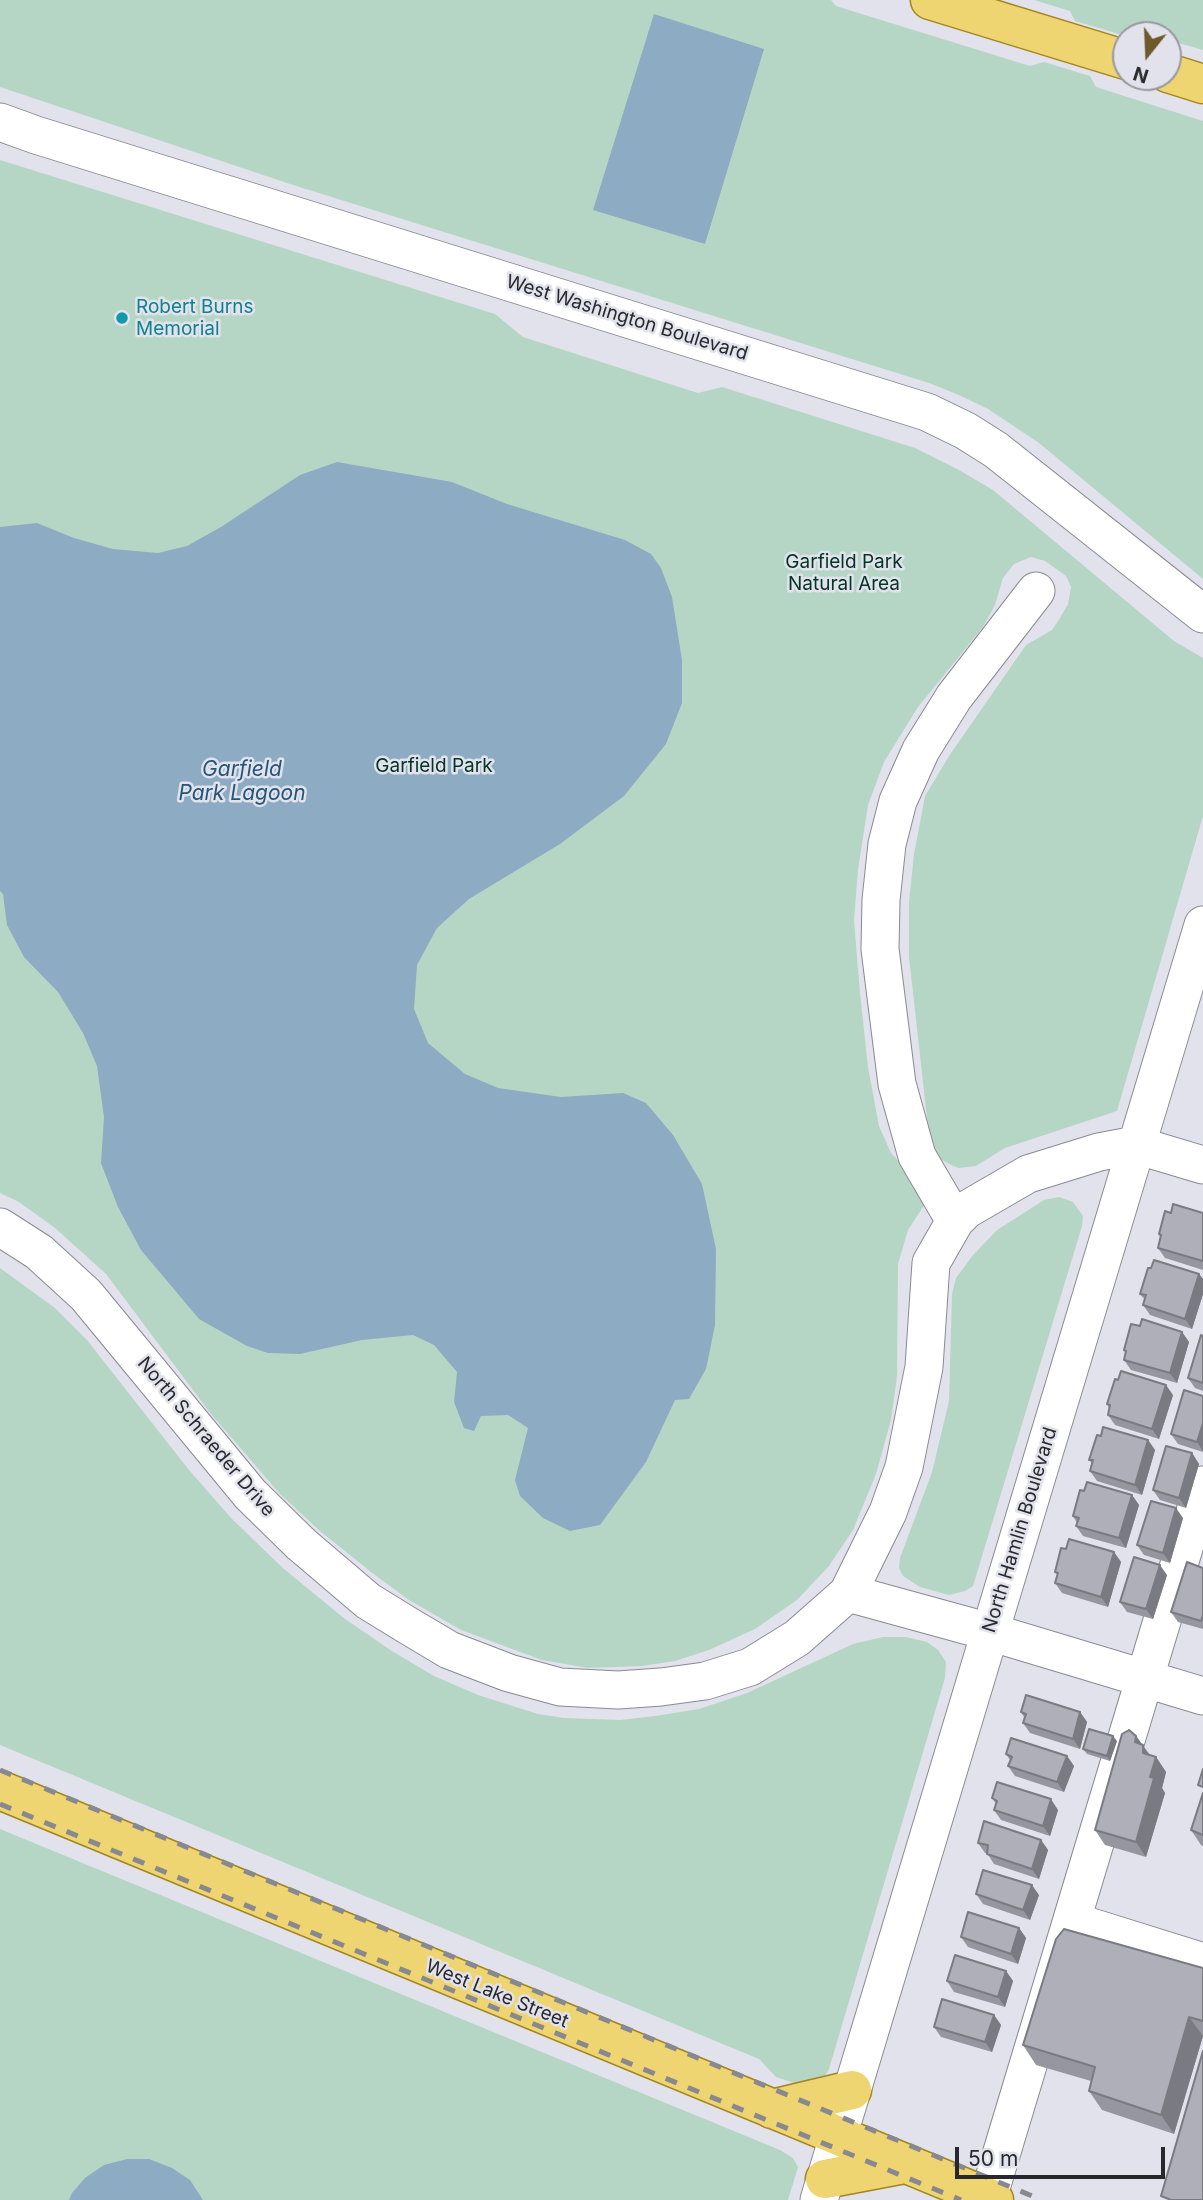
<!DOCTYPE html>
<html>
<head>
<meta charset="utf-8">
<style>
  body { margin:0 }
  #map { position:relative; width:1203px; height:2200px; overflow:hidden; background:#e2e2ec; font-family:Inter,sans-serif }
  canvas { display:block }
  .north { position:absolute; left:1112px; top:21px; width:70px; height:70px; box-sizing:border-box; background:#e2e2ec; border:2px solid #98989f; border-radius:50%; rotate:198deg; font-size:19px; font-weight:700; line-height:28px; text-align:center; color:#28282c }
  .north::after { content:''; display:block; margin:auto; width:24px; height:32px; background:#6c5b29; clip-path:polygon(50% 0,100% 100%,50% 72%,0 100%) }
  .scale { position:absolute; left:955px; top:2147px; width:210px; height:32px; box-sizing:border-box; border:4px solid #28282c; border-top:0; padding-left:9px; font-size:21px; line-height:24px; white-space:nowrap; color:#28282c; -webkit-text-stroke:5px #e2e2ec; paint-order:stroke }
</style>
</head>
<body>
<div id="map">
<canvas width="1203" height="2200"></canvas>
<div class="north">N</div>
<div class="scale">50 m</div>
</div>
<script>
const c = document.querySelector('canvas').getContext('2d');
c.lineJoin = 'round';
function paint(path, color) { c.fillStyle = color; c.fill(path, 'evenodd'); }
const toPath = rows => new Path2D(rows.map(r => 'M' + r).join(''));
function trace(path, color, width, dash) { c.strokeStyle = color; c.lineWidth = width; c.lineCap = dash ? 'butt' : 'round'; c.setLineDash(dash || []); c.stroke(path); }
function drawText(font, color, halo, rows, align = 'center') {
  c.font = font + ' Inter,sans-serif'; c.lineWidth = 5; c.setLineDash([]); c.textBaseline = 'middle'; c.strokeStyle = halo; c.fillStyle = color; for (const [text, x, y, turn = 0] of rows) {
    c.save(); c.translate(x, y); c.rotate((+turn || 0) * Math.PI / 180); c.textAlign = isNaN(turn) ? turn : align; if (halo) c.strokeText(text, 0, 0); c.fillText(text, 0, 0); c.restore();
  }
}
paint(toPath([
  [0,0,831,0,836,6,1030,66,1044,62,1090,76,1096,87,1203,121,1203,579,1039,443,988,409,959,395,929,383,293,185,0,87],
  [1034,0,1203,0,1203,50,1168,40,1168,35,1150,35,1131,30,1119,34,1075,21,1070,11],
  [0,160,495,314,523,337,698,393,722,387,915,448,959,470,993,490,1174,641,1203,658,1203,816,1117,1111,1005,1148,976,1166,959,1168,953,1166,942,1160,930,1145,909,957,909,902,914,854,925,796,949,756,1026,645,1052,630,1060,618,1068,604,1071,587,1066,576,1045,561,1031,557,1014,564,1003,578,995,605,983,627,918,707,884,762,868,805,858,870,854,920,860,993,868,1067,879,1126,891,1153,906,1169,925,1204,908,1230,898,1264,897,1377,891,1420,876,1474,853,1530,829,1566,797,1600,755,1629,709,1650,675,1661,642,1666,588,1668,542,1660,461,1630,409,1600,371,1572,320,1531,280,1494,211,1414,106,1274,55,1228,19,1202,0,1193],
  [1059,1197,1073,1202,1083,1216,1082,1226,973,1586,965,1591,949,1595,920,1587,903,1576,899,1568,900,1558,932,1472,949,1401,952,1294,956,1278,973,1255,997,1230,1044,1200],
  [0,1268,55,1308,87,1340,189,1470,232,1519,284,1569,345,1619,392,1651,434,1676,478,1695,538,1714,564,1718,620,1720,655,1716,699,1709,747,1693,853,1644,883,1637,906,1637,927,1642,938,1650,946,1662,945,1678,829,2069,824,2078,806,2087,776,2077,759,2059,0,1745],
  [0,1829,780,2150,793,2158,798,2167,788,2200,0,2200]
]), '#b6d6c5');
paint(toPath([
  [654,14,764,49,705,244,593,210],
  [337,462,452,482,507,504,625,540,651,554,661,568,672,597,682,660,682,703,666,744,624,796,560,844,469,899,437,928,417,965,414,1009,428,1043,465,1074,498,1088,561,1097,623,1093,646,1103,673,1135,702,1184,716,1249,715,1325,706,1369,689,1399,675,1400,646,1462,600,1525,570,1531,543,1518,520,1496,515,1480,528,1428,508,1415,481,1416,474,1431,464,1428,454,1402,457,1372,434,1345,413,1335,362,1340,300,1354,268,1353,247,1346,199,1319,141,1250,118,1207,101,1163,104,1117,97,1066,83,1033,58,992,24,957,7,925,3,894,0,891,0,527,37,523,74,538,113,549,158,553,187,546,221,527,300,475],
  [127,2159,149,2159,172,2168,190,2180,203,2200,69,2200,72,2193,85,2178,104,2165]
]), '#8dabc2');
const minor = toPath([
  [0,122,36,135,927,412,966,431,996,450,1203,614],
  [955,1221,966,1210,1028,1174,1099,1152,1136,1145,1203,1165],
  [0,1227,39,1252,86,1295,250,1494,301,1544,368,1601,407,1625,449,1650,509,1673,560,1687,618,1690,661,1687,705,1681,750,1667,797,1638,848,1593,888,1512,904,1467,924,1367,931,1263,955,1221,917,1156,897,1084,880,949,881,900,887,844,898,801,921,750,954,697,1036,591],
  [848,1593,990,1632,1203,1696],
  [1072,1921,1203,1962],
  [988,2198,1203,1485],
  [819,2200,1203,925]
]);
const major = toPath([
  [930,0,1126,60],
  [1168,73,1203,84],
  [0,1790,994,2200],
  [772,2109,852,2090],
  [825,2179,904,2164]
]);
trace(minor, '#8a8a93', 39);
trace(major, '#a2851c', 41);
trace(minor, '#fff', 37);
trace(major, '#efd472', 38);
trace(toPath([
  [0,1770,1042,2200],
  [0,1804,961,2200]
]), '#88888f', 5, [12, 12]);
paint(toPath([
  [1171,1213,1203,1213,1203,1270,1165,1258,1158,1248,1161,1237,1159,1234],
  [1199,1274,1203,1279,1203,1294,1192,1329,1150,1315,1143,1305,1145,1300,1140,1294],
  [1140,1326,1182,1332,1189,1342,1177,1383,1131,1370,1124,1360,1126,1353,1124,1350],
  [1203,1336,1203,1391,1195,1388,1188,1378],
  [1173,1395,1159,1439,1115,1425,1108,1415,1109,1408,1107,1404],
  [1203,1396,1203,1452,1178,1444,1171,1434],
  [1101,1436,1148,1440,1155,1450,1142,1495,1097,1481,1090,1471,1092,1463,1089,1460],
  [1192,1453,1199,1464,1186,1508,1160,1500,1153,1490],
  [1084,1491,1132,1495,1139,1505,1126,1548,1083,1536,1076,1526,1077,1523,1073,1516],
  [1183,1518,1170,1563,1144,1555,1137,1545],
  [1066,1549,1114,1552,1121,1562,1108,1607,1062,1593,1055,1583,1058,1576,1055,1572],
  [1203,1568,1203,1629,1178,1622,1171,1612],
  [1167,1575,1153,1619,1127,1612,1120,1602],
  [1021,1712,1080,1712,1087,1722,1080,1749,1030,1733,1023,1723,1024,1717],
  [1136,1736,1150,1755,1156,1757,1166,1772,1162,1788,1165,1793,1146,1857,1105,1845,1095,1830],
  [1117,1741,1110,1761,1087,1754,1083,1749],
  [1006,1754,1067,1756,1074,1766,1064,1792,1015,1776,1008,1766,1010,1760],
  [1203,1793,1203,1846,1201,1845,1191,1830],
  [992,1798,1058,1810,1050,1836,1001,1820,994,1810,996,1804],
  [1041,1840,1048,1850,1039,1879,994,1864,987,1853,985,1853,978,1843],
  [976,1894,1039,1895,1030,1920,983,1904],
  [1019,1928,1026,1938,1018,1964,968,1947,961,1937],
  [1203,1968,1203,2036,1174,2134,1102,2110,1089,2091,1091,2081,1036,2065,1023,2045],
  [1006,1971,1013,1981,1005,2007,954,1992,947,1981],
  [994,2015,1001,2025,992,2052,941,2037,934,2027]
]), '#9696a0');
paint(toPath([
  [1199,1274,1203,1279,1203,1294,1192,1329,1185,1319],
  [1182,1332,1189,1342,1177,1383,1170,1373],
  [1166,1385,1173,1395,1159,1439,1152,1429],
  [1203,1423,1203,1451,1197,1442],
  [1148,1440,1155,1450,1142,1495,1135,1485],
  [1192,1453,1199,1464,1186,1508,1179,1498],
  [1132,1495,1139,1505,1126,1548,1119,1538],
  [1176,1508,1183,1518,1170,1563,1163,1553],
  [1114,1552,1121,1562,1108,1607,1101,1597],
  [1160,1565,1167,1575,1153,1619,1146,1609],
  [1080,1712,1087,1722,1080,1749,1073,1739],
  [1113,1736,1117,1741,1110,1761,1107,1756],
  [1136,1736,1153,1760,1156,1757,1166,1772,1162,1788,1165,1793,1146,1857,1136,1842,1150,1777,1135,1742],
  [1067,1756,1074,1766,1064,1792,1057,1782],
  [1051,1799,1058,1810,1050,1836,1043,1826],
  [1041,1840,1048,1850,1039,1879,1032,1869],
  [1032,1885,1039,1895,1030,1920,1023,1910],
  [1019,1928,1026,1938,1018,1964,1011,1954],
  [1006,1971,1013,1981,1005,2007,998,1997],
  [994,2015,1001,2025,992,2052,985,2042],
  [1189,2017,1203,2036,1174,2134,1161,2115]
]), '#7a7a82');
const building = toPath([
  [1173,1204,1203,1213,1203,1261,1158,1248,1161,1235,1159,1234,1165,1211,1171,1213,1173,1204],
  [1154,1260,1199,1274,1185,1319,1143,1305,1146,1295,1140,1294,1148,1268,1151,1268,1154,1260],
  [1142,1319,1182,1332,1170,1373,1124,1360,1126,1351,1124,1350,1131,1324,1140,1326,1142,1319],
  [1201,1335,1203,1336,1203,1383,1188,1378,1201,1335],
  [1121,1371,1166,1385,1152,1429,1108,1415,1110,1405,1107,1404,1115,1379,1118,1380,1121,1371],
  [1184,1390,1203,1396,1203,1423,1197,1442,1171,1434,1184,1390],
  [1103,1427,1148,1440,1135,1485,1090,1471,1093,1460,1089,1460,1097,1435,1101,1436,1103,1427],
  [1166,1446,1192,1453,1179,1498,1153,1490,1166,1446],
  [1087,1482,1132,1495,1119,1538,1076,1526,1079,1518,1073,1516,1080,1490,1084,1491,1087,1482],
  [1151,1501,1176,1508,1163,1553,1137,1545,1151,1501],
  [1069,1539,1114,1552,1101,1597,1055,1583,1058,1573,1055,1572,1061,1548,1066,1549,1069,1539],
  [1134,1557,1160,1565,1146,1609,1120,1602,1134,1557],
  [1187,1562,1203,1568,1203,1615,1201,1621,1171,1612,1187,1562],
  [1026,1695,1080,1712,1073,1739,1023,1723,1026,1714,1021,1712,1026,1695],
  [1089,1729,1113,1736,1107,1756,1083,1749,1089,1729],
  [1129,1730,1136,1736,1135,1742,1143,1745,1143,1753,1156,1757,1150,1777,1154,1778,1136,1842,1095,1830,1122,1734,1129,1730],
  [1011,1738,1067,1756,1057,1782,1008,1766,1012,1757,1006,1754,1011,1738],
  [1203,1769,1203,1787,1198,1785,1203,1769],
  [997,1782,1051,1799,1043,1826,994,1810,997,1801,992,1798,997,1782],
  [1203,1793,1203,1835,1191,1830,1203,1793],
  [984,1821,1041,1840,1032,1869,987,1854,988,1845,978,1843,984,1821],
  [983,1870,1032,1885,1023,1910,976,1894,983,1870],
  [968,1912,1019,1928,1011,1954,961,1937,968,1912],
  [1064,1929,1203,1968,1203,2021,1189,2017,1161,2115,1089,2091,1095,2067,1023,2045,1056,1939,1064,1929],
  [955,1955,1006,1971,998,1997,947,1981,955,1955],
  [942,1999,994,2015,985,2042,934,2027,942,1999],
  [1203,2051,1203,2200,1171,2200,1161,2196,1203,2051]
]);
paint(building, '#afafba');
trace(building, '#7a7a82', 2);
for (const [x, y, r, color] of [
  [122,318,7,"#0f9aa8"]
]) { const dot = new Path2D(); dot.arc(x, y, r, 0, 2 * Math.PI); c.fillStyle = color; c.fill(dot); trace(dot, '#e2e2ec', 2.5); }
drawText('19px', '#0d838f', '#e2e2ec', [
  ["Robert Burns",136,307],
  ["Memorial",136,329]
], 'left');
drawText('19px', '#28282c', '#e2e2ec', [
  ["West Washington Boulevard",627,318,17],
  ["North Schraeder Drive",206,1437,50],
  ["North Hamlin Boulevard",1020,1530,-73],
  ["West Lake Street",497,1994,22]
]);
drawText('19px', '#013523', '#e2e2ec', [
  ["Garfield Park",844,562],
  ["Natural Area",844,584],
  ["Garfield Park",434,766]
]);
drawText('italic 21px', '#235677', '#e2e2ec', [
  ["Garfield",242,770],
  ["Park Lagoon",242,794]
]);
</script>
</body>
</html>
